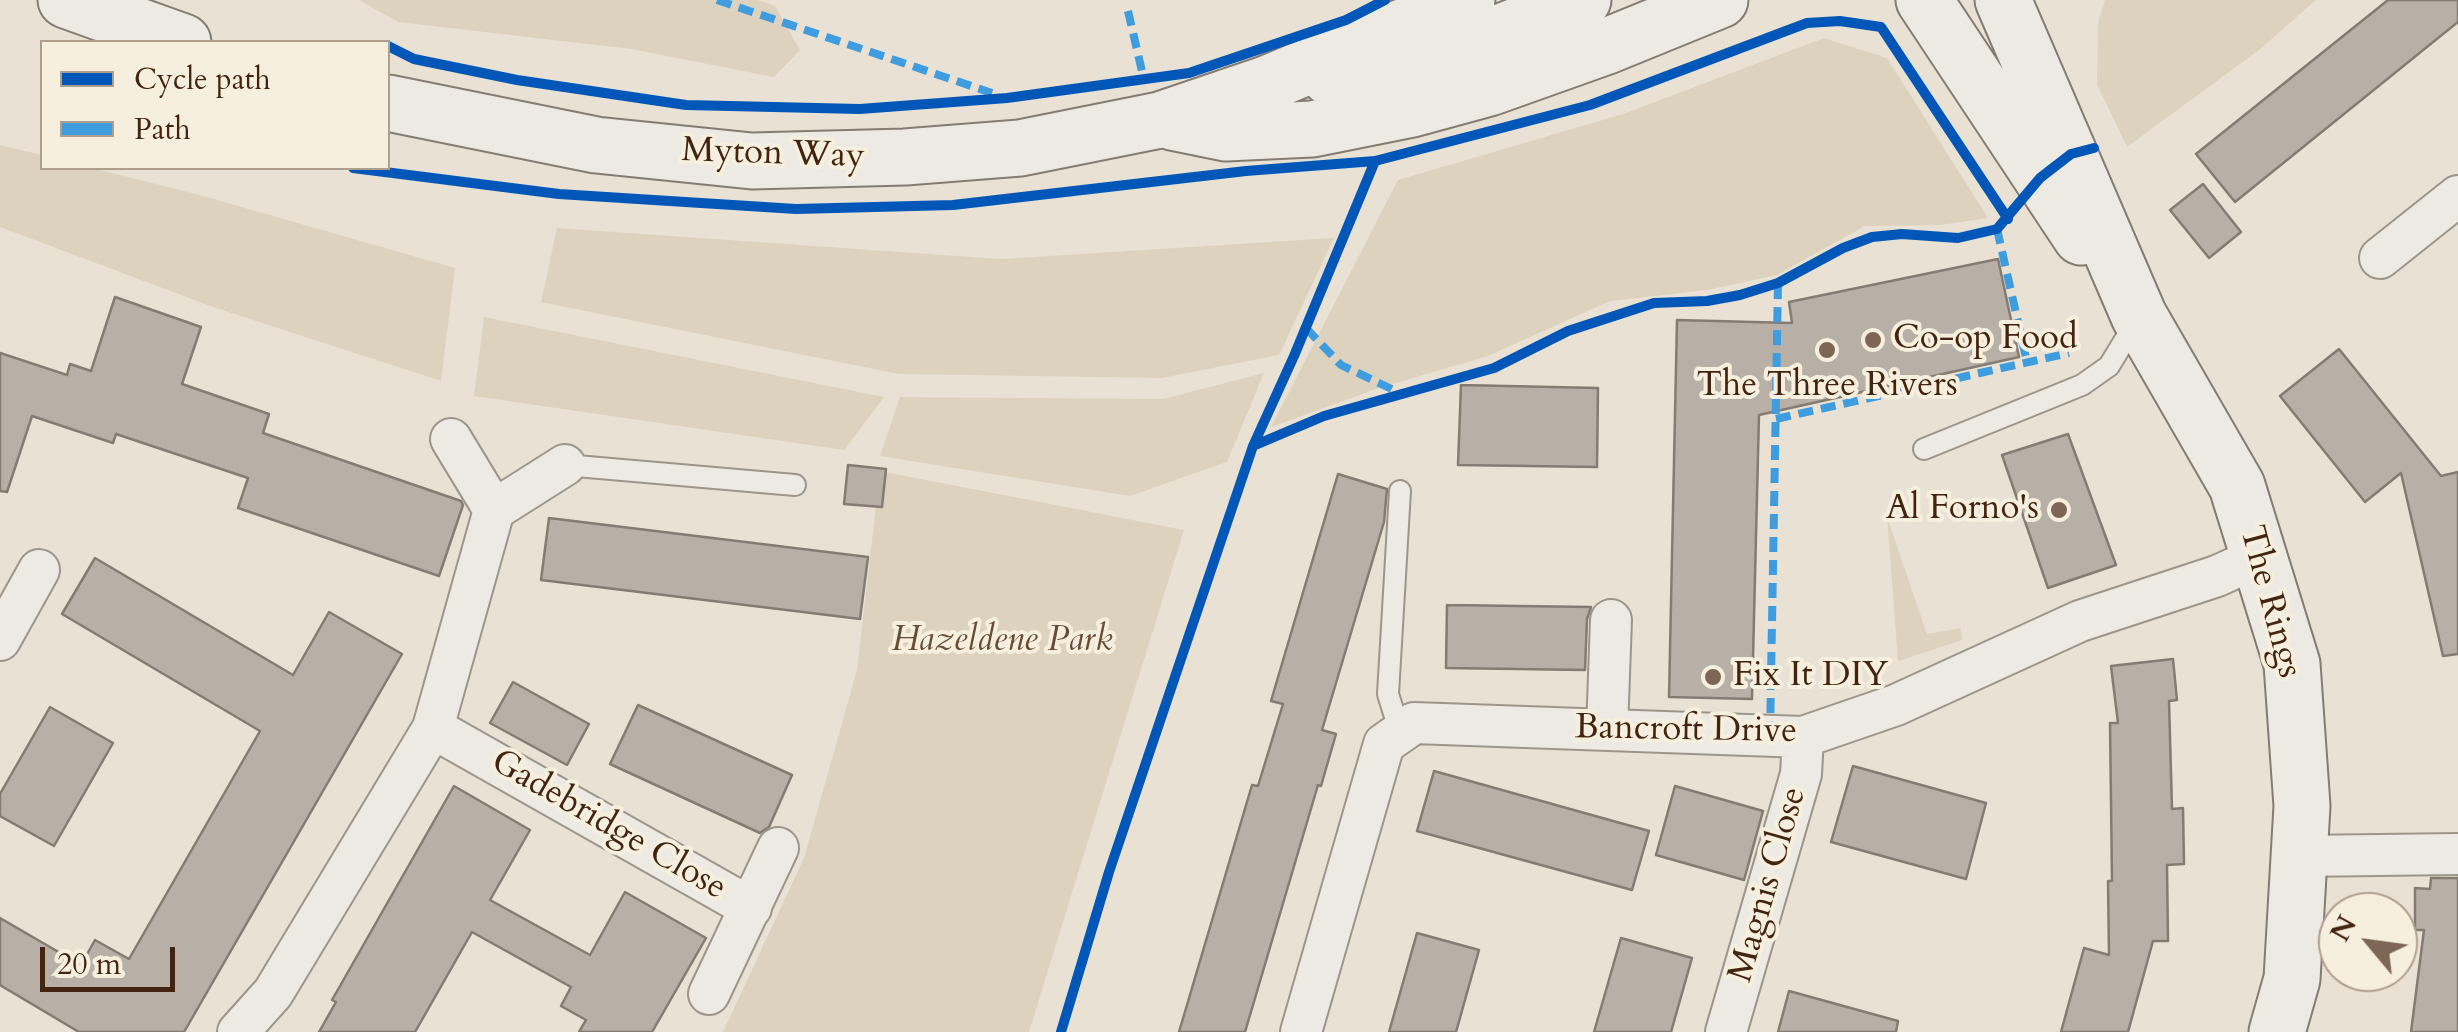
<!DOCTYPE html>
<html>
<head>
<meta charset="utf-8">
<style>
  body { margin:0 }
  #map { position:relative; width:2458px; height:1032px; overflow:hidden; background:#e9e2d4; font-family:Cardo,serif }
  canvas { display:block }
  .legend { position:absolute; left:40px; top:40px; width:350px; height:130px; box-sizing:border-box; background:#f6efde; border:2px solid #ae9e8c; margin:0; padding:12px 18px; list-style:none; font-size:30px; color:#432410 }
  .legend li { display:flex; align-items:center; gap:20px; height:50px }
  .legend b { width:50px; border:2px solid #ae9e8c }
  .north { position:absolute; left:2318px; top:892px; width:100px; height:100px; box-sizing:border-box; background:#f6efde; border:2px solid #ae9e8c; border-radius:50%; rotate:299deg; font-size:28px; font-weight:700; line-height:40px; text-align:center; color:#432410 }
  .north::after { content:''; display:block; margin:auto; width:35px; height:45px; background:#7d6655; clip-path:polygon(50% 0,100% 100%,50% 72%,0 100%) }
  .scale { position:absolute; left:40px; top:947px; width:135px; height:45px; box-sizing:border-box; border:5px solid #432410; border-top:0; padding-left:12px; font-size:30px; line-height:35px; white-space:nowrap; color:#432410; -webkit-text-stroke:8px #f6efde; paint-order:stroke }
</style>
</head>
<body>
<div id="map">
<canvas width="2458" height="1032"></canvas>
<ul class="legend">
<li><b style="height:12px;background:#0057b8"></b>Cycle path</li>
<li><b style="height:12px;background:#3f9cde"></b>Path</li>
</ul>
<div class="north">N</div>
<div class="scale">20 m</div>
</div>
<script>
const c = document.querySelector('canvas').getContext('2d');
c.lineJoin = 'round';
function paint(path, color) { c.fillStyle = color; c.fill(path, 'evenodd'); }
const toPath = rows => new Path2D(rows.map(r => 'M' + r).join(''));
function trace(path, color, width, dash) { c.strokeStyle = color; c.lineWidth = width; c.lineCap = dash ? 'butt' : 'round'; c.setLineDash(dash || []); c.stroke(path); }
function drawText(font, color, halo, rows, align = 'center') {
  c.font = font + ' Cardo,serif'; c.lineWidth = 8; c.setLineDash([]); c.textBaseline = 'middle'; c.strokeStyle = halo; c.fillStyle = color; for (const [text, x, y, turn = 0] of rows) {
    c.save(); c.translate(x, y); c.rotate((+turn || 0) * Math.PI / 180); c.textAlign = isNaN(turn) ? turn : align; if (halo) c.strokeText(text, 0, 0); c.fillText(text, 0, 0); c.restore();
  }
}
paint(toPath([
  [359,0,758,0,775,6,800,50,774,77,631,49,398,22],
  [2105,0,2316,0,2259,50,2127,147,2097,84,2098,22],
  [1824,38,1887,58,1988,218,1941,225,1865,226,1777,275,1707,290,1610,301,1488,356,1379,388,1271,427,1398,180,1623,114],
  [0,145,42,155,42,168,92,168,196,194,455,268,441,381,213,307,0,227],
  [557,228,1001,259,1334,238,1279,355,1162,378,899,374,541,302],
  [484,317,884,397,844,450,474,396],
  [1264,373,1227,462,1130,496,880,456,900,397,1163,399],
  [880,471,1184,530,1029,1032,723,1032,804,858,857,670],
  [1887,517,1927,634,1961,628,1962,640,1898,661]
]), '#ddd2be');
const building = toPath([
  [2388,0,2458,0,2458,22,2235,202,2196,154,2388,0],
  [2203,184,2241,232,2209,258,2170,210,2203,184],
  [1998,259,2019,357,1759,415,1752,699,1669,697,1677,320,1792,323,1789,302,1998,259],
  [115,297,201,327,182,384,269,414,263,433,461,501,463,505,439,576,238,508,248,478,116,434,113,443,32,416,7,492,0,491,0,353,67,375,70,364,91,371,115,297],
  [2339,349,2441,476,2458,472,2458,654,2443,656,2401,473,2365,502,2280,396,2339,349],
  [1461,385,1598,388,1597,467,1458,465,1461,385],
  [2068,434,2116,565,2048,588,2002,455,2068,434],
  [848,465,886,469,882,507,844,504,848,465],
  [1338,474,1387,489,1384,522,1322,730,1336,734,1321,786,1318,785,1245,1032,1179,1032,1252,785,1258,786,1283,704,1271,701,1338,474],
  [549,518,868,557,860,619,541,580,549,518],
  [95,558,293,675,329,612,402,654,184,1032,79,1032,0,985,0,918,81,965,95,940,129,959,260,731,62,614,95,558],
  [1447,605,1591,607,1587,619,1585,670,1446,668,1447,605],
  [2173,659,2177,700,2169,701,2172,809,2183,808,2184,864,2167,865,2168,941,2153,941,2128,1032,2061,1032,2084,948,2109,955,2108,881,2112,881,2110,723,2118,723,2111,666,2173,659],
  [513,682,589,724,567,765,490,723,513,682],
  [638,705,792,775,769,827,760,833,610,764,638,705],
  [50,707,113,743,54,846,0,816,0,794,50,707],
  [1853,766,1986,803,1966,879,1831,842,1853,766],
  [1434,771,1649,831,1632,890,1417,831,1434,771],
  [454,786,530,830,490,900,590,955,625,892,706,938,652,1032,579,1032,586,1020,561,1006,571,987,472,932,415,1032,319,1032,336,1002,332,1000,454,786],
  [1675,786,1763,811,1744,880,1656,855,1675,786],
  [2431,878,2458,878,2458,1032,2411,1032,2424,930,2415,930,2415,888,2430,889,2431,878],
  [1417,933,1479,950,1456,1032,1389,1032,1417,933],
  [1621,938,1692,958,1671,1032,1594,1032,1621,938],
  [1789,991,1898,1021,1896,1032,1778,1032,1789,991]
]);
paint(building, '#b8b0a6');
trace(building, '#847c72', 2.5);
const lane = toPath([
  [1924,449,2082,385,2109,366,2137,320],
  [565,465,795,485],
  [1400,733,1388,694,1400,491]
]);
const street = toPath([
  [2380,258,2458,196],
  [451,439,494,510,565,465],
  [0,640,39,570],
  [433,728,751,908],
  [1607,730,1611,620],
  [2299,856,2458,854],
  [709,994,778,848],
  [238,1032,273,993,433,728,494,510],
  [1301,1032,1384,744,1414,723,1803,737,1896,705,2080,621,2217,576,2259,557],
  [1726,1032,1801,774,1803,737]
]);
const secondary = toPath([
  [66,0,183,42],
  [1924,0,2081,237],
  [2003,0,2139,316,2237,486,2292,664,2302,806,2292,979,2277,1032],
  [1329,77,1411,67,1583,0],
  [388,103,596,145,752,161,905,157,1020,148,1160,120,1266,84,1467,0],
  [1172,122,1226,133,1312,129,1412,109,1489,88,1607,46,1720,0]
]);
trace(lane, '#9d958a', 24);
trace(street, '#9d958a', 44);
trace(secondary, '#847c72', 59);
trace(lane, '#edeae3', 20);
trace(street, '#edeae3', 40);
trace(secondary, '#edeae3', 55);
trace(toPath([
  [717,0,992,93],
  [1128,11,1144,80],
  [1997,229,2027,362],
  [1306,328,1341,365,1398,392],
  [1776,419,2069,353],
  [1770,736,1778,283]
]), '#3f9cde', 8, [15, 8]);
trace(toPath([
  [388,46,414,59,517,80,686,105,860,109,1007,98,1189,73,1346,20,1385,0],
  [353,168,559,194,796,209,953,205,1246,171,1375,161,1590,105,1807,23,1840,21,1881,27,2008,219],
  [1253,446,1324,416,1494,368,1568,331,1654,303,1707,301,1740,295,1778,283,1843,248,1872,237,1902,234,1958,238,1997,229,2040,178,2071,154,2094,148],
  [1061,1032,1109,872,1253,446,1294,356,1375,161]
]), '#0057b8', 10);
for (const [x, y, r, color] of [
  [1873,340,10,"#7d6655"],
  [1827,350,10,"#7d6655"],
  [2059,510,10,"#7d6655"],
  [1713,677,10,"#7d6655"]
]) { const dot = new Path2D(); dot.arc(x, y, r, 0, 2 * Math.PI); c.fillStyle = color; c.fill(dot); trace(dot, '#f6efde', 4); }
drawText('35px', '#432410', '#f6efde', [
  ["Myton Way",773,155,2],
  ["The Rings",2269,602,75],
  ["Bancroft Drive",1686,731,1],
  ["Gadebridge Close",608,826,30],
  ["Magnis Close",1769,885,-74]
]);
drawText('35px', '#432410', '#f6efde', [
  ["Co-op Food",1893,340],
  ["The Three Rivers",1827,387,"center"],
  ["Al Forno's",2039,510,"right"],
  ["Fix It DIY",1733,677]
], 'left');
drawText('italic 35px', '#674c37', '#f6efde', [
  ["Hazeldene Park",1002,642]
]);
</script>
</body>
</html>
